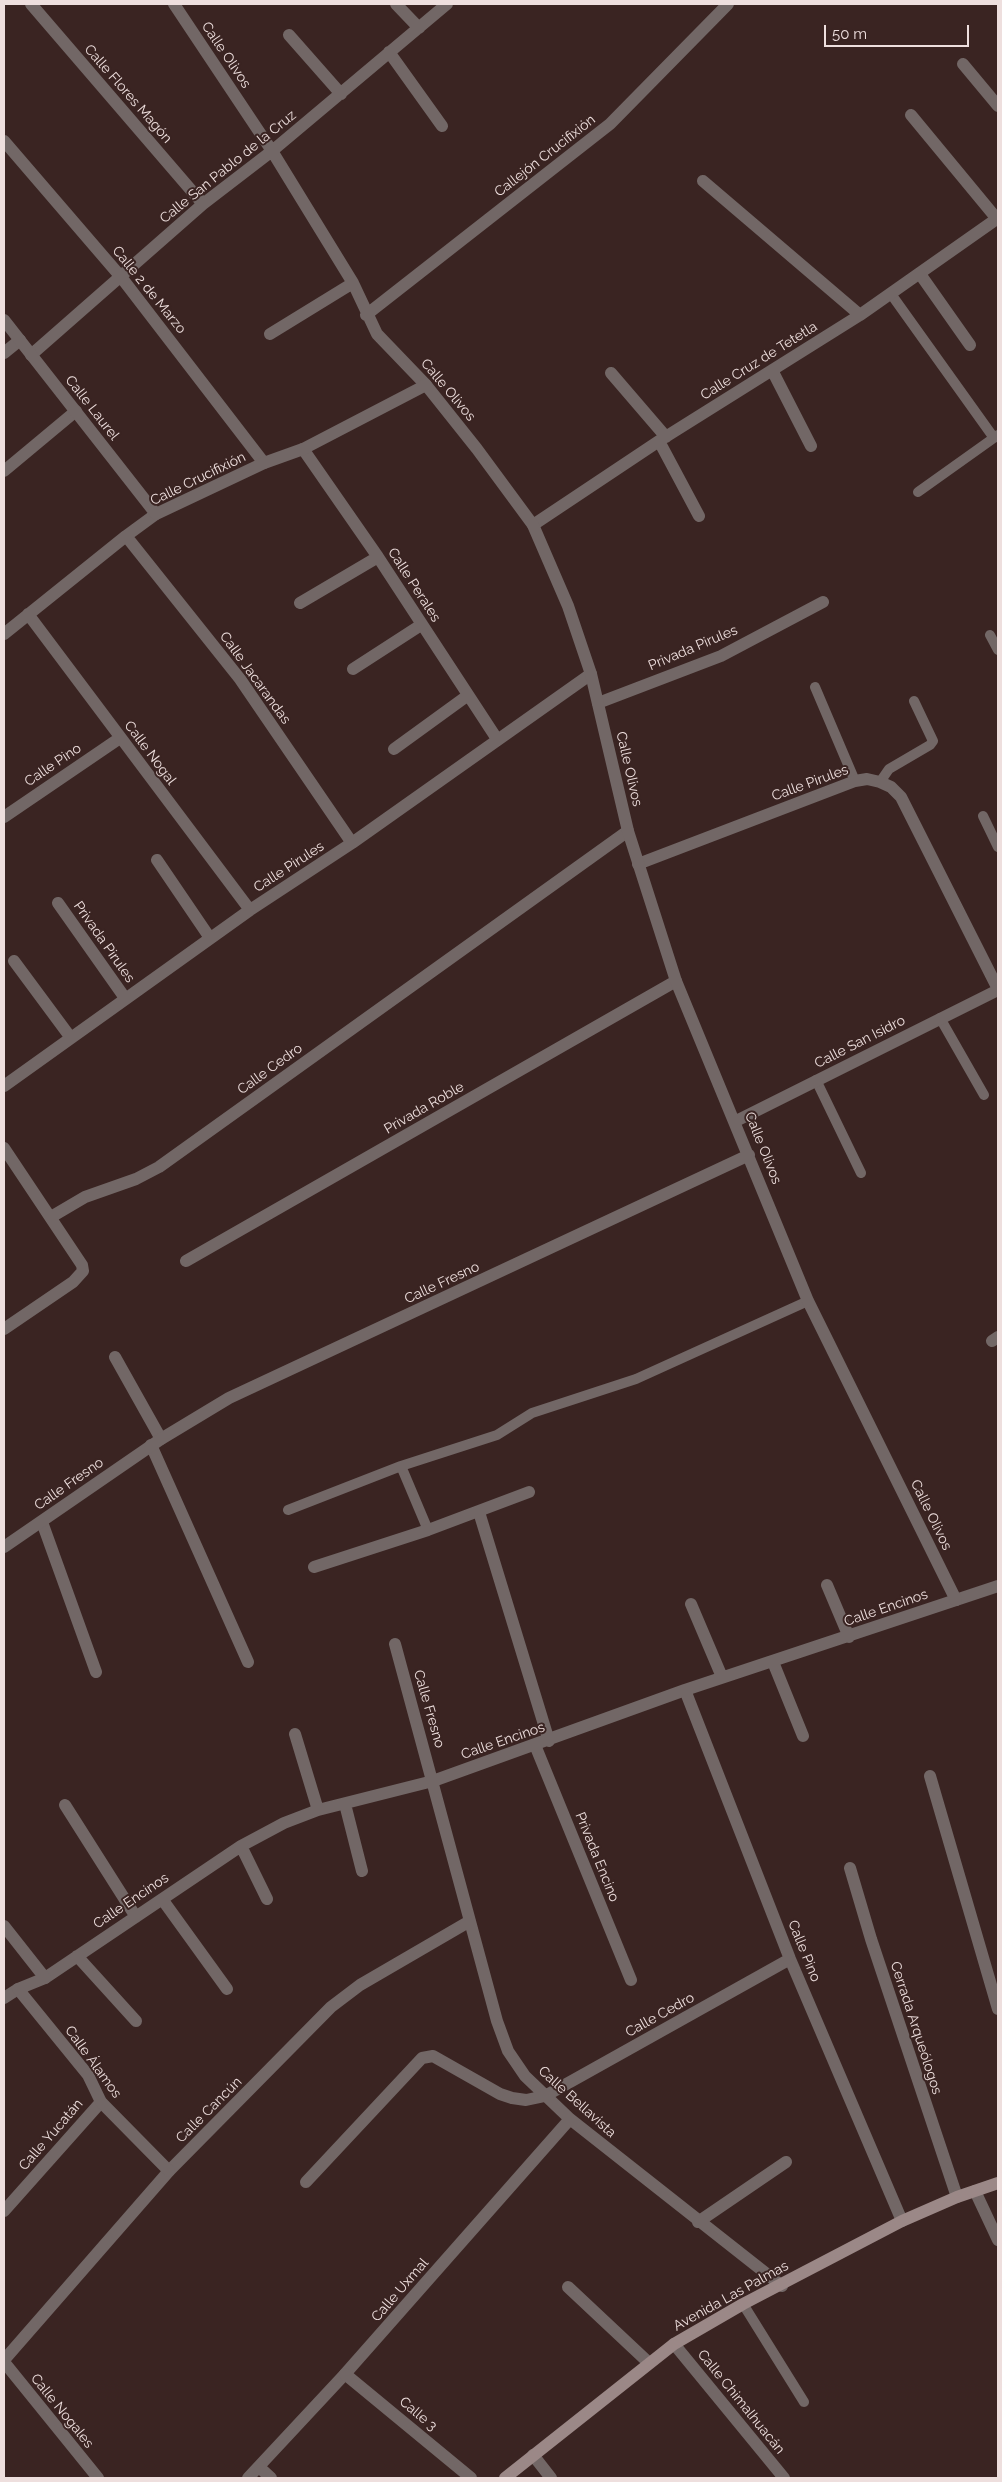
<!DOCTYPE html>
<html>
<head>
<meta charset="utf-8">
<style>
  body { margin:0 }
  #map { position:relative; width:1002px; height:2482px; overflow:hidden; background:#3a2422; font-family:Raleway,sans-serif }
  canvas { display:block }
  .frame { position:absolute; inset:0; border:5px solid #eedfde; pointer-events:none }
  .scale { position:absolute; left:824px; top:25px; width:145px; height:22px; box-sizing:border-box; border:2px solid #eedfde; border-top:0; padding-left:6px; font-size:15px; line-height:18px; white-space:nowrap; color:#eedfde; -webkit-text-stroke:4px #3a2422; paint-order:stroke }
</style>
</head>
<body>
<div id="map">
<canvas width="1002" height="2482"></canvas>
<div class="frame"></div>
<div class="scale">50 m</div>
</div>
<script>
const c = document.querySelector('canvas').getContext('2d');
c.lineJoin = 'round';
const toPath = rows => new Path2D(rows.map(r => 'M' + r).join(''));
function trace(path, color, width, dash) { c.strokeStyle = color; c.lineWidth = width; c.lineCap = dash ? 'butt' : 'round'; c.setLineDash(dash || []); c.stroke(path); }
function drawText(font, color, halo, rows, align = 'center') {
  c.font = font + ' Raleway,sans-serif'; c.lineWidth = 4; c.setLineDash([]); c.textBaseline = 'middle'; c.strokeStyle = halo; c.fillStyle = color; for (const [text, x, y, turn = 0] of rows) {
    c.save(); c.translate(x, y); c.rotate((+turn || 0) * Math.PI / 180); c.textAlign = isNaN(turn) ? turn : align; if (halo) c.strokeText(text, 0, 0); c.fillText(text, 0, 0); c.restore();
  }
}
trace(toPath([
  [891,294,994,438],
  [918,492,998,435],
  [990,635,998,650],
  [815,687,855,781],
  [880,782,889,769,930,745,933,741,914,701],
  [983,816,998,847],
  [940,1018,984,1095],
  [816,1080,861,1173],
  [401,1466,428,1530],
  [288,1510,401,1466,497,1435,532,1413,636,1379,808,1301],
  [743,2304,804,2402]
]), '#726766', 10);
trace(toPath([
  [31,4,203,204],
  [174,4,272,151,353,283,377,334,426,385],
  [396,4,419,28],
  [289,35,341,94],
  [389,52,442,126],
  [963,64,998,106],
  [911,115,997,219],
  [4,141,121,277,264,463],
  [703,181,860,315],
  [920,274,970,345],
  [366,315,610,124,728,4],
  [270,334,353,283],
  [4,353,20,340],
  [31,355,203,204,272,151,447,4],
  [772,370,811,446],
  [611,373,666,437],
  [659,441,699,516],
  [303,449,378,557,497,739],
  [4,471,76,411],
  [533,525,659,441,860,315,998,218],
  [126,536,240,679,352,843],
  [300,603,378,557],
  [28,614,250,910],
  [4,634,126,536,156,514],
  [353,669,421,625],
  [598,703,721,656,823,602],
  [394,749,467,696],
  [4,817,120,738],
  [157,860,210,938],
  [638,864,855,781,867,779,880,782,891,787,901,797,998,989],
  [58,903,125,998],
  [14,961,71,1038],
  [4,1086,250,910,352,843,591,674],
  [4,1148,82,1265,83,1271,73,1282,4,1329],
  [51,1217,85,1197,136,1179,159,1167,628,831],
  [186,1261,676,981],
  [992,1341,998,1337],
  [115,1357,161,1439],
  [151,1445,248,1662],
  [479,1512,549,1741],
  [42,1522,96,1672],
  [314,1567,428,1530,529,1492],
  [827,1585,849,1637],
  [691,1604,722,1677],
  [395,1644,497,2021,508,2051,525,2076,570,2119,782,2286],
  [773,1662,803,1736],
  [685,1690,790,1959,902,2221],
  [295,1734,318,1810],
  [535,1745,631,1980],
  [930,1776,998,2009],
  [345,1804,362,1871],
  [65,1805,136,1917],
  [241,1846,267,1899],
  [850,1868,871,1939,957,2197],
  [162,1899,227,1989],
  [77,1956,136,2021],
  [45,1978,241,1846,284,1823,318,1810,433,1781,685,1690,998,1586],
  [4,1998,18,1989],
  [306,2182,422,2058,433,2056,500,2094,512,2098,526,2100,545,2096,790,1959],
  [975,2191,998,2240],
  [4,2211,101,2102],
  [698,2222,786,2162],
  [568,2287,649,2363],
  [674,2344,784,2478],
  [4,2360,169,2171,331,2007,360,1985,470,1921],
  [533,2455,551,2478],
  [259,2467,271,2478],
  [248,2478,345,2374,570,2119]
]), '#726766', 12);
trace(toPath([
  [4,320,156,514,264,463,303,449,426,385,477,449,533,525,568,606,591,674,628,831,676,981,808,1301,956,1600],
  [736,1121,998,990],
  [4,1547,161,1439,229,1398,749,1155],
  [4,1926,45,1978,18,1989,88,2075,101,2102,169,2171],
  [4,2362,98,2478],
  [345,2374,471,2478]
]), '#726766', 12);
trace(toPath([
  [505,2478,674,2344,743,2304,902,2221,957,2197,998,2183]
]), '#9b8887', 12);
drawText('14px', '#eedfde', '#3a2422', [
  ["Calle Olivos",226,55,56],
  ["Calle Flores Magón",128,94,49],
  ["Callejón Crucifixión",545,156,-38],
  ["Calle San Pablo de la Cruz",228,167,-39],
  ["Calle 2 de Marzo",149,290,51],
  ["Calle Cruz de Tetetla",759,361,-32],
  ["Calle Olivos",448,390,50],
  ["Calle Laurel",92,408,52],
  ["Calle Crucifixión",198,479,-26],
  ["Calle Perales",414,585,57],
  ["Privada Pirules",693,648,-23],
  ["Calle Jacarandas",255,678,54],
  ["Calle Nogal",150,753,53],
  ["Calle Pino",53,765,-34],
  ["Calle Olivos",629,769,77],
  ["Calle Pirules",810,783,-20],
  ["Calle Pirules",289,867,-33],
  ["Privada Pirules",104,942,55],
  ["Calle San Isidro",860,1042,-27],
  ["Calle Cedro",270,1069,-36],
  ["Privada Roble",424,1108,-30],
  ["Calle Olivos",763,1148,68],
  ["Calle Fresno",442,1283,-25],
  ["Calle Fresno",69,1484,-35],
  ["Calle Olivos",931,1515,64],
  ["Calle Encinos",886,1608,-19],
  ["Calle Fresno",429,1709,74],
  ["Calle Encinos",503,1741,-19],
  ["Privada Encino",597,1857,68],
  ["Calle Encinos",131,1901,-34],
  ["Calle Pino",804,1951,68],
  ["Calle Cedro",660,2015,-29],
  ["Cerrada Arqueólogos",916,2028,72],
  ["Calle Álamos",93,2062,54],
  ["Calle Bellavista",577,2102,42],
  ["Calle Cancún",209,2110,-45],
  ["Calle Yucatán",51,2135,-49],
  ["Calle Uxmal",400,2290,-49],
  ["Avenida Las Palmas",731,2296,-29],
  ["Calle Chimalhuacán",741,2402,51],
  ["Calle Nogales",62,2411,51],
  ["Calle 3",418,2414,40]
]);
</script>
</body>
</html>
